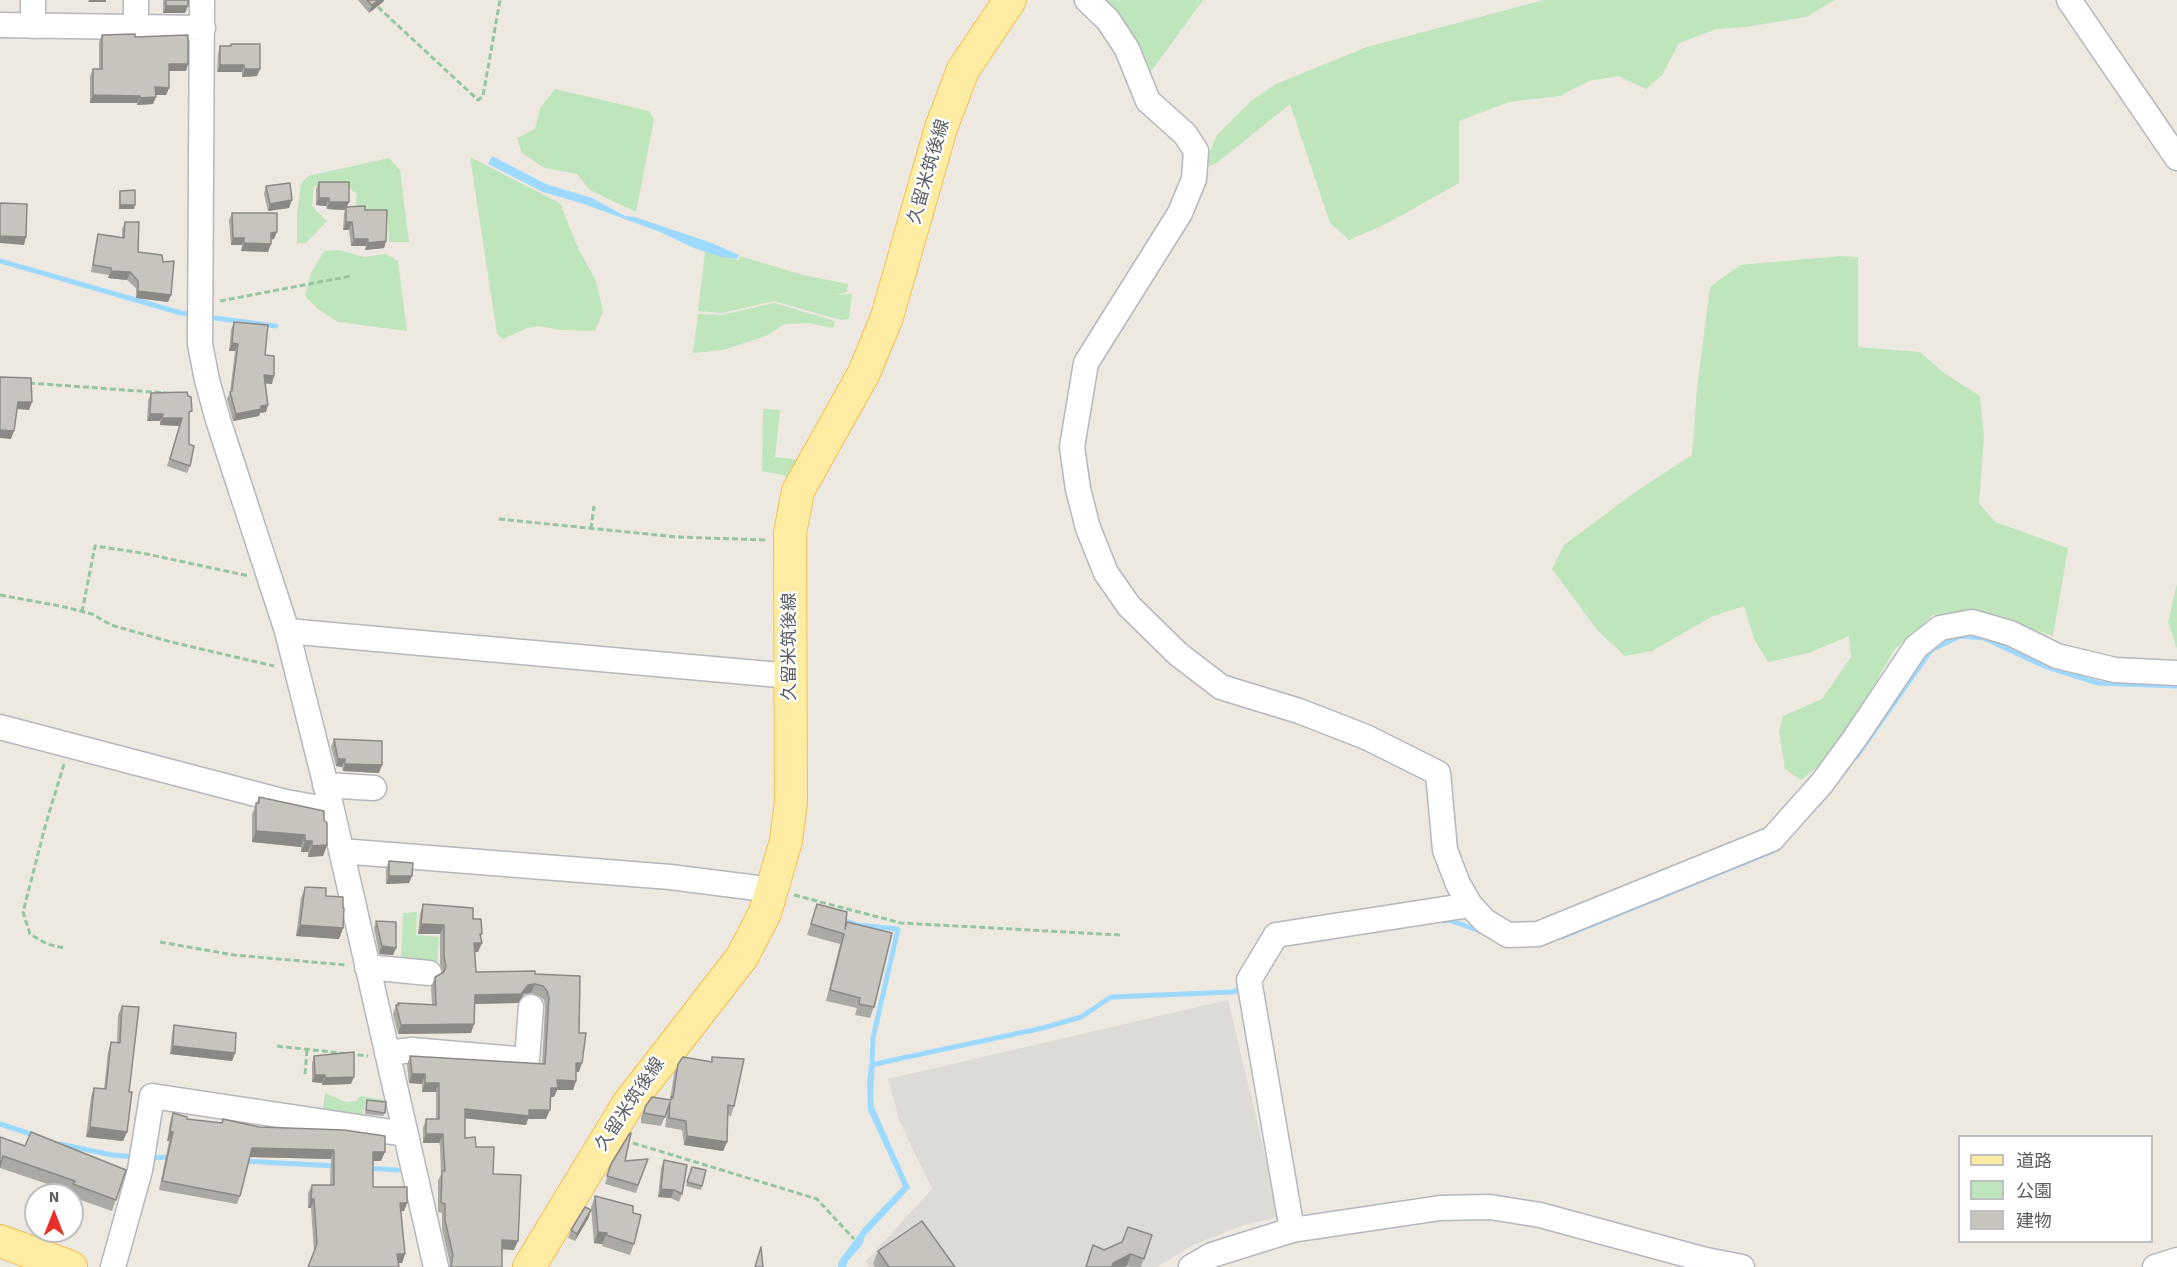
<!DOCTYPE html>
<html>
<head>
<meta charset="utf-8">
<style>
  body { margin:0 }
  #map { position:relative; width:2177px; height:1267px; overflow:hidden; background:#ede9e1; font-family:"Source Sans 3","Noto Sans JP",sans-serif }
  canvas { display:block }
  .legend { position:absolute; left:1958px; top:1135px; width:195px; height:108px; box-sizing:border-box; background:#fff; border:2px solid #bdbfc0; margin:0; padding:8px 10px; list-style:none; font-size:18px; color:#595e62 }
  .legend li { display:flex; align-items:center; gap:12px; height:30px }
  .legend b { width:30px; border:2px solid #bdbfc0 }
  .north { position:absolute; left:24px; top:1183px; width:60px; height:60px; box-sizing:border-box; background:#fff; border:2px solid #bdbfc0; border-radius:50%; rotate:0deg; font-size:16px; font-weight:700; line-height:24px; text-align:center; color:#595e62 }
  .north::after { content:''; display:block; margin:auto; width:21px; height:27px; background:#e92f2a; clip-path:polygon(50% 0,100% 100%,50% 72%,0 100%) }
</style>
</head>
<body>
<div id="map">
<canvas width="2177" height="1267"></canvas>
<ul class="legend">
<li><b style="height:8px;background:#ffeca3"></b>道路</li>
<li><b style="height:16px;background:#bee5bc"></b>公園</li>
<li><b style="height:16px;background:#c7c4be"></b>建物</li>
</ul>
<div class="north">N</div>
</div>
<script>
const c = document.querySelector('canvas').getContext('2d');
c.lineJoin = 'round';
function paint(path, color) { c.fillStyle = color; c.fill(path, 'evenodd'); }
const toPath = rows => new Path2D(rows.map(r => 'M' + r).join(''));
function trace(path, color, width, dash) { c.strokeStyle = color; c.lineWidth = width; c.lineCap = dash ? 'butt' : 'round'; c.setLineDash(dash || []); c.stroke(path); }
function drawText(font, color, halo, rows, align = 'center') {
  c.font = font + ' "Source Sans 3","Noto Sans JP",sans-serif'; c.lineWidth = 4.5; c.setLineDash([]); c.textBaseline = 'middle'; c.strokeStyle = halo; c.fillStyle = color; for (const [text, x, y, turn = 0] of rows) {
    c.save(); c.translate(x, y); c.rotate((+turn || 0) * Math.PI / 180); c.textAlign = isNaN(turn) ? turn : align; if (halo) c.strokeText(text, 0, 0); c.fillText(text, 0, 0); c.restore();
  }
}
paint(toPath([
  [1228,1000,1280,1217,1243,1225,1193,1245,1157,1267,869,1267,866,1261,932,1189,899,1120,888,1079]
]), '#dddbd5');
paint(toPath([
  [1102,0,1203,0,1147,77],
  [1544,0,1835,0,1806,17,1746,27,1717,29,1679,43,1662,75,1646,89,1618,76,1589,81,1560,96,1509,102,1459,121,1459,183,1388,223,1349,240,1330,223,1290,104,1218,162,1208,167,1206,160,1217,135,1251,101,1276,84,1367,47],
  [555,89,649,111,654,119,636,212,590,190,577,174,544,168,522,153,517,138,535,129,540,108],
  [470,157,560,203,578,248,596,281,603,311,595,331,562,330,538,326,527,328,503,339,497,334],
  [389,158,400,170,409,242,389,242,387,213,355,208,357,193,352,191,350,187,314,186,312,206,327,221,306,243,297,243,297,214,301,184,308,176],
  [339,250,364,257,386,254,398,261,407,331,338,322,318,309,305,296,311,273,324,251],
  [705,252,738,260,740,256,803,275,848,284,847,292,835,295,852,294,849,319,841,320,774,301,722,313,698,311],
  [1841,256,1858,257,1858,347,1920,352,1945,374,1980,396,1984,437,1979,503,1995,522,2068,548,2053,636,1974,609,1933,615,1894,650,1836,752,1801,780,1785,769,1779,731,1783,716,1822,699,1851,657,1849,636,1809,653,1768,662,1754,639,1744,606,1713,616,1652,651,1625,656,1598,631,1552,569,1564,545,1638,490,1692,455,1697,389,1710,287,1740,265],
  [774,303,835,321,833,328,809,323,785,324,766,336,723,350,693,353,698,314,721,315],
  [763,409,780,410,775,457,801,460,792,477,762,471],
  [2177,584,2177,649,2168,622],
  [417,912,416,935,439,937,437,968,401,962,403,913],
  [325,1093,346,1102,356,1101,360,1096,385,1100,386,1104,365,1104,362,1119,322,1113]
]), '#bee5bc');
paint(toPath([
  [492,156,546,184,592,198,625,216,635,217,712,243,739,255,737,259,721,257,694,248,660,232,584,204,543,192,488,164],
  [872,1061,875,1061,873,1097,874,1107,910,1188,865,1236,862,1245,848,1261,846,1267,838,1267,839,1261,864,1227,903,1186,868,1110,867,1082,869,1065]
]), '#9edaff');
trace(toPath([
  [0,261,181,313,195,315],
  [207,317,276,326],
  [1856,757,1931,650,1960,636,1984,638,2044,666,2098,683,2177,686],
  [841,919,857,925,898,929,873,1038,872,1061],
  [1443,921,1449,920,1480,931],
  [1562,937,1773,851],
  [872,1069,872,1065,884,1062,1043,1028,1081,1017,1111,997,1232,992,1246,988],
  [0,1124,34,1135],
  [60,1144,112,1155,136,1157],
  [148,1158,172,1157],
  [243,1161,336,1166],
  [366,1168,398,1170]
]), '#9edaff', 5);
const minor = toPath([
  [202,0,200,344,207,380,218,420,287,631,332,810,436,1267],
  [1087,0,1108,20,1127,49,1148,101,1185,134,1196,151,1194,179,1180,213,1086,363,1072,447,1078,489,1088,528,1106,573,1129,606,1178,654,1221,687,1299,711,1366,737,1438,773,1445,850,1458,884,1470,905,1485,921,1508,935,1538,934,1772,839,1822,783,1855,738,1916,647,1940,628,1972,622,2010,633,2057,656,2115,670,2177,673],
  [2069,0,2177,158],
  [0,25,203,28],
  [33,26,33,0],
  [136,27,136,0],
  [287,631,791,676],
  [0,727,286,802,332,810],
  [325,785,374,788],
  [341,851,670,877,773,890],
  [367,967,429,973],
  [387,1053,412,1050,527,1060,531,1007],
  [1292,1230,1249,980,1276,935,1470,905],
  [113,1267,140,1170,152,1096,405,1134],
  [1191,1267,1212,1255,1292,1230,1440,1208,1490,1207,1540,1215,1706,1260,1742,1267],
  [2155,1267,2177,1260]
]);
const major = toPath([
  [0,1241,71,1267],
  [529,1267,628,1104,742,957,765,913,786,841,791,802,790,533,798,491,864,373,887,317,941,128,963,70,1010,0]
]);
trace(minor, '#b4b7bc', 27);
trace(major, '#f1be55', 34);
trace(toPath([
  [378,7,478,100,483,96,500,0],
  [220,301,351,276],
  [29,383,166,393],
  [499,519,677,537,766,540],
  [591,529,594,506],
  [0,595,65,607,92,614,111,625,171,642,274,666],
  [82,612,95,546,142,553,249,576],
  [64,764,46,823,23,912,30,934,47,944,64,948],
  [794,895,901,923,1121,935],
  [160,942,234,955,346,965],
  [277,1046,368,1056],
  [305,1074,307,1049],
  [633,1143,817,1199,854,1239]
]), '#96c6a1', 3, [6, 3]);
trace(minor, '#fff', 24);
trace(major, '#ffeca3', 32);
paint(toPath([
  [163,0,188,0,185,13,163,13],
  [358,0,384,0,383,2,369,13],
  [102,35,135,37,188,64,186,71,169,71,169,88,166,95,156,95,153,104,137,105,137,103,90,103,90,76,93,69,99,69,99,42],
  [231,44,260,69,257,76,242,77,242,72,217,72,218,54,220,46,230,46],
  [319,182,349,202,347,206,365,210,386,241,384,248,365,250,366,246,351,246,349,230,343,230,344,214,345,210,327,209,326,206,316,205,316,189],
  [266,186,289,208,268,211,264,194],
  [120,191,134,209,119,209,119,194],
  [232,213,274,239,271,240,268,252,241,251,242,245,231,245,229,220],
  [125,222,138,252,163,262,171,295,168,302,136,298,136,288,127,280,108,278,109,275,91,272,96,241,98,234,122,238,122,229],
  [234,322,265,355,272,384,265,383,266,412,260,413,259,416,233,421,227,399,230,392,235,351,229,351,231,330],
  [151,393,189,418,189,444,190,466,187,473,167,466,179,426,160,425,160,421,147,421,148,401],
  [334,739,379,773,343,771,342,767,336,766,331,747],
  [259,797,324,820,327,845,323,856,308,857,308,852,301,852,301,847,252,842,252,814],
  [389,861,412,876,409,883,386,884,386,869],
  [305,887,326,896,343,928,339,939,296,936,301,898],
  [423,904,473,919,482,943,478,952,474,952,476,972,535,974,579,1033,579,1072,576,1072,576,1081,573,1090,557,1090,554,1097,550,1097,546,1119,528,1119,526,1125,465,1118,465,1138,476,1147,493,1174,514,1250,502,1249,502,1267,449,1267,450,1264,442,1229,442,1213,438,1212,438,1181,441,1174,440,1147,439,1143,423,1143,423,1128,426,1119,436,1119,436,1092,422,1092,422,1084,409,1083,407,1065,410,1056,542,1064,545,1007,544,1000,539,996,531,993,524,994,518,1003,475,1004,474,1024,471,1033,398,1034,393,1014,396,1005,398,1003,432,1004,431,987,435,977,443,973,440,965,440,934,418,934,420,914],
  [817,904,845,926,874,1007,870,1018,855,1015,857,1008,826,1001,840,944,807,935],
  [376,921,396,948,393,955,379,954,374,928],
  [122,1006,129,1092,127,1132,123,1141,86,1137,91,1097,94,1088,104,1089,108,1052,111,1042,117,1043,118,1015],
  [174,1025,235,1053,232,1061,170,1054,172,1033],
  [314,1056,351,1084,322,1085,322,1083,312,1082,312,1063],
  [712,1057,734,1106,731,1116,728,1115,727,1142,723,1151,684,1145,682,1130,665,1127,667,1112,661,1126,641,1123,641,1117,645,1107,670,1100,674,1074,678,1064,711,1061],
  [367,1100,385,1113,383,1116,365,1114],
  [173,1113,187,1119,221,1123,223,1119,381,1161,373,1161,373,1187,407,1203,404,1211,401,1211,405,1254,402,1263,314,1252,311,1208,308,1208,308,1193,312,1185,330,1185,331,1159,250,1157,240,1196,237,1204,159,1190,169,1141,167,1141,170,1122],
  [0,1137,25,1146,126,1170,112,1211,72,1197,72,1195,69,1195,71,1192,0,1168],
  [648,1159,636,1193,605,1184,611,1164,625,1161],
  [664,1160,682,1194,679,1202,671,1198,658,1197,661,1168],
  [692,1167,702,1186,701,1190,686,1186],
  [595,1196,633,1213,634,1244,630,1255,602,1246,602,1244,594,1243,591,1207],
  [589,1217,575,1241,568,1238,571,1230],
  [1152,1235,1141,1267,1131,1267,1127,1266,1124,1267,1085,1267,1093,1245,1104,1250],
  [878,1251,955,1267,875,1267,873,1264]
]), '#aba9a3');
paint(toPath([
  [89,0,106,0,106,2,88,2],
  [379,0,384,0,383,2,369,13,372,5],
  [166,6,188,6,185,13,163,13],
  [169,64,188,64,186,71,167,71],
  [220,65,244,65,242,72,217,72],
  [245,69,260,69,257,76,242,77],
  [155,87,169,88,166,95,153,95],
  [93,95,140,96,137,103,90,103],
  [156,97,153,104,137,105,140,98],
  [319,198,329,198,326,206,316,205],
  [292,200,289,208,268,211,270,204],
  [329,202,349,202,345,210,327,209],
  [120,205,135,205,134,209,119,209],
  [346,222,352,222,349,230,343,230],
  [277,232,274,239,268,240,271,233],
  [0,236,26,237,24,245,0,243],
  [233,238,244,238,242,245,231,245],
  [354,239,368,239,366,246,351,246],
  [386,241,384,248,365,250,368,243],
  [244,243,271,244,268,252,241,251],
  [111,271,130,272,127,280,108,278],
  [138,291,171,295,168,302,136,298],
  [232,343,238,344,235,351,229,351],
  [264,375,274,376,272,384,261,383],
  [18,402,32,402,29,410,15,409],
  [268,405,266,412,260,413,259,416,233,421,236,414,261,406],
  [150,414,163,414,160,421,147,421],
  [162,418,182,418,179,426,160,425],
  [0,430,14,431,11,439,0,438],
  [338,759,345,759,342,767,336,766],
  [345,764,382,765,379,773,343,771],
  [256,831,305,835,301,847,252,842],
  [305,841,312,841,308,852,301,852],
  [327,845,323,856,308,857,312,846],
  [389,876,412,876,409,883,386,884],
  [421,924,444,925,440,934,418,934],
  [300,925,343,928,339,939,296,936],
  [480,934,482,934,478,943,482,943,478,952,470,952,474,943],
  [382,946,396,948,393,955,379,954],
  [535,984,531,993,524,994,518,1003,471,1004,475,995],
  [474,1024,471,1033,398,1034,401,1025],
  [173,1046,235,1053,232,1061,170,1054],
  [576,1063,582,1063,579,1072,573,1072],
  [412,1074,425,1074,422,1084,409,1083],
  [315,1075,325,1075,322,1083,312,1082],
  [354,1077,351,1084,322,1085,325,1078],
  [557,1080,576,1081,573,1090,557,1090,554,1097,547,1097,551,1088],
  [425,1083,439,1083,436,1092,422,1092],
  [465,1109,529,1110,550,1110,546,1119,528,1119,526,1125,462,1118],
  [90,1127,127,1132,123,1141,86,1137],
  [170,1132,173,1132,169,1141,167,1141],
  [426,1134,443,1134,439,1143,423,1143],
  [687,1136,727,1142,723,1151,684,1145],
  [252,1148,334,1150,331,1159,249,1157],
  [373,1152,385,1152,381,1161,369,1161],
  [661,1189,674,1190,671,1198,658,1197],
  [311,1199,314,1199,311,1208,308,1208],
  [400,1203,407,1203,404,1211,396,1212],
  [591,1210,589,1217,575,1241,577,1234],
  [598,1232,607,1233,602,1244,594,1243],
  [502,1240,518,1241,514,1250,499,1249],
  [397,1254,405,1254,402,1263,394,1263],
  [1131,1254,1127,1266,1124,1267,1111,1267,1113,1263]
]), '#8b8985');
const building = toPath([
  [166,0,188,0,188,6,166,6,166,0],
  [367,0,379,0,372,5,367,0],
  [135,34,135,37,188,35,188,64,169,64,169,88,155,87,156,97,140,98,140,96,93,95,93,69,102,69,102,35,135,34],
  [231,44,260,44,260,69,245,69,244,65,220,65,220,46,231,46,231,44],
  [319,182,349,182,349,202,329,202,329,198,319,198,319,182],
  [290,183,292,200,270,204,266,186,290,183],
  [135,190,135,205,120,205,120,191,135,190],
  [0,203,27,204,26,237,0,236,0,203],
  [365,206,365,210,387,210,386,241,368,243,368,239,354,239,352,222,346,222,346,207,365,206],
  [232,213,277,213,277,232,271,233,271,244,244,243,244,238,233,238,232,213],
  [125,222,139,222,138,252,162,255,163,262,174,261,171,295,138,291,138,281,130,272,111,271,111,268,93,265,98,234,124,238,125,222],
  [234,322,268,325,265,355,274,356,274,376,264,375,268,405,261,406,261,409,236,414,230,392,232,391,238,344,232,343,234,322],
  [0,377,31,378,32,402,18,402,14,431,0,430,0,377],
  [187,392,188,396,191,397,192,411,189,412,189,444,194,446,190,466,170,459,182,418,162,418,163,414,150,414,151,393,187,392],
  [334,739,382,741,382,765,345,764,345,759,338,759,334,739],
  [259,797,324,811,324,820,327,823,327,845,312,846,312,841,305,841,305,835,256,831,256,803,259,803,259,797],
  [389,861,413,863,412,876,389,876,389,861],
  [305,887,326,888,326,896,343,897,343,908,344,908,343,928,300,925,305,887],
  [423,904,473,908,473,919,481,919,482,934,480,934,482,943,474,943,476,972,535,971,535,974,580,976,579,1033,586,1033,582,1063,576,1063,576,1081,557,1080,558,1088,551,1088,550,1110,529,1110,529,1116,465,1109,465,1138,475,1137,476,1147,494,1147,493,1174,521,1175,518,1241,502,1240,502,1267,451,1267,453,1255,445,1220,445,1204,441,1202,442,1171,445,1171,443,1138,443,1134,426,1134,426,1119,439,1119,439,1083,425,1083,425,1074,412,1074,410,1056,545,1064,549,998,547,991,543,986,535,984,528,985,521,994,475,995,474,1024,401,1025,396,1005,399,1005,398,1003,436,1005,435,977,444,972,446,966,444,956,444,925,421,924,423,904],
  [817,904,847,912,845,929,847,922,892,933,874,1007,859,1004,860,998,830,990,844,934,811,924,817,904],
  [376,921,396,922,396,948,382,946,376,921],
  [122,1006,139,1007,129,1092,132,1092,127,1132,90,1127,94,1088,106,1089,111,1042,120,1043,122,1006],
  [174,1025,236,1033,235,1053,173,1046,174,1025],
  [354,1052,354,1077,325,1078,325,1075,315,1075,314,1056,354,1052],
  [683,1057,712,1062,712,1057,744,1059,734,1106,728,1105,727,1142,687,1136,686,1121,669,1118,670,1102,665,1117,644,1113,645,1107,652,1097,671,1100,671,1097,673,1098,678,1064,683,1057],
  [367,1100,386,1102,385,1113,366,1110,367,1100],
  [173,1113,187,1117,187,1119,222,1123,223,1119,259,1127,344,1130,385,1136,385,1152,373,1152,373,1187,407,1187,407,1203,400,1203,405,1254,397,1254,399,1267,308,1267,317,1244,314,1199,311,1199,312,1185,334,1185,334,1150,252,1148,240,1196,162,1181,173,1132,170,1132,173,1113],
  [31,1132,126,1170,116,1200,73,1184,75,1181,3,1156,0,1166,0,1137,25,1146,31,1132],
  [630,1133,631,1133,625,1161,648,1159,638,1185,607,1176,611,1164,630,1133],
  [664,1160,687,1165,682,1194,674,1190,661,1189,664,1160],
  [692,1167,706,1170,702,1186,687,1182,692,1167],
  [595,1196,633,1206,633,1213,641,1215,634,1244,606,1235,607,1233,598,1232,595,1196],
  [585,1207,591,1210,577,1234,571,1230,585,1207],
  [922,1221,955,1267,889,1267,878,1251,922,1221],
  [1128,1227,1152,1235,1144,1259,1131,1254,1113,1263,1112,1267,1086,1267,1093,1245,1104,1250,1122,1242,1128,1227],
  [761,1247,763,1267,755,1267,761,1247]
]);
paint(building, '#c7c4be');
trace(building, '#8b8985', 1.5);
drawText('18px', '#595e62', '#fff', [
  ["久留米筑後線",930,172,-74],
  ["久留米筑後線",791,647,-90],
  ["久留米筑後線",631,1105,-56]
]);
</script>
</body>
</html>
